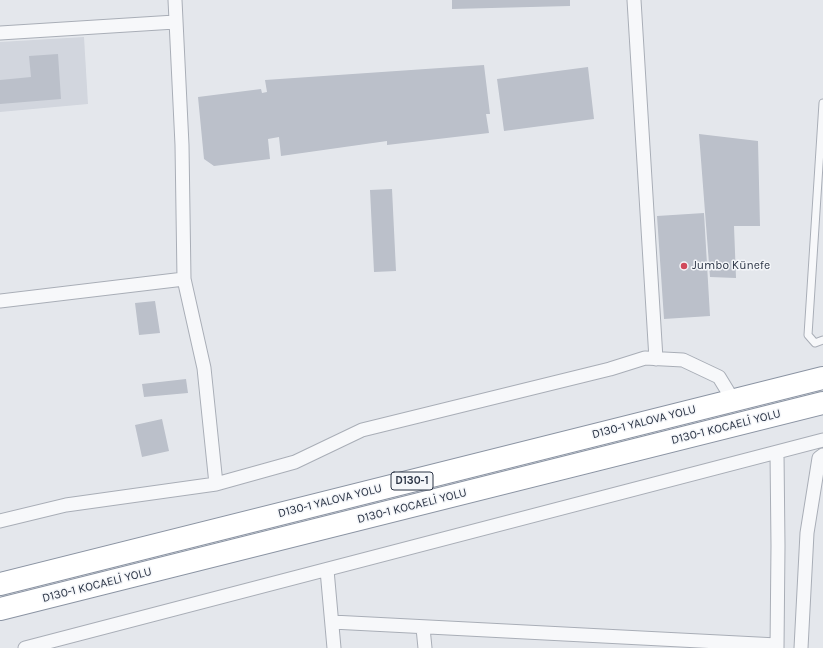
<!DOCTYPE html>
<html>
<head>
<meta charset="utf-8">
<style>
  body { margin:0 }
  canvas { display:block; background:#e4e7ec }
</style>
</head>
<body>
<canvas width="823" height="648"></canvas>
<script>
const c = document.querySelector('canvas').getContext('2d');
c.lineJoin = 'round';
function paint(path, color) { c.fillStyle = color; c.fill(path, 'evenodd'); }
const toPath = rows => new Path2D(rows.map(r => 'M' + r).join(''));
function trace(path, color, width, dash) { c.strokeStyle = color; c.lineWidth = width; c.lineCap = dash ? 'butt' : 'round'; c.setLineDash(dash || []); c.stroke(path); }
function drawText(font, color, halo, rows, align = 'center') {
  c.font = font + ' Karla,sans-serif'; c.lineWidth = 3; c.setLineDash([]); c.textBaseline = 'middle'; c.strokeStyle = halo; c.fillStyle = color; for (const [text, x, y, turn = 0] of rows) {
    c.save(); c.translate(x, y); c.rotate((+turn || 0) * Math.PI / 180); c.textAlign = isNaN(turn) ? turn : align; if (halo) c.strokeText(text, 0, 0); c.fillText(text, 0, 0); c.restore();
  }
}
paint(toPath([
  [84,37,88,104,0,112,0,42]
]), '#d2d6de');
paint(toPath([
  [452,0,570,0,570,6,452,9],
  [58,54,61,99,0,104,0,80,31,77,29,56],
  [484,65,490,114,486,114,489,133,387,145,387,141,281,156,279,137,268,139,270,159,214,166,204,159,198,97,261,89,262,93,267,92,265,80],
  [588,67,594,119,504,131,497,79],
  [699,134,758,141,760,226,734,226,736,278,710,277],
  [392,189,396,271,374,272,370,190],
  [704,213,710,316,664,319,657,216],
  [155,301,160,333,139,335,135,303],
  [186,379,188,393,144,397,142,384],
  [162,419,169,451,142,457,135,425]
]), '#bbc0ca');
const lane = toPath([
  [823,103,808,335,815,343,823,340]
]);
const street = toPath([
  [175,0,182,145,184,279,204,368,216,484],
  [634,0,656,359],
  [0,33,175,22],
  [0,301,184,279],
  [777,453,778,546,777,648],
  [0,521,66,505,216,484,295,462,362,430,610,369,645,358,683,360,719,377,733,400],
  [327,570,334,648],
  [332,622,777,645],
  [423,628,425,648],
  [25,648,823,440],
  [801,648,807,533,819,458,823,455]
]);
const highway = toPath([
  [0,584,823,378],
  [0,609,823,403]
]);
trace(lane, '#a9aeb7', 9);
trace(street, '#a9aeb7', 15);
trace(highway, '#8b94a3', 24);
trace(lane, '#f7f8fa', 7);
trace(street, '#f7f8fa', 13);
trace(highway, '#fff', 22);
for (const [x, y, r, color] of [
  [684,266,4,"#d1495b"]
]) { const dot = new Path2D(); dot.arc(x, y, r, 0, 2 * Math.PI); c.fillStyle = color; c.fill(dot); trace(dot, '#f4f6f9', 1.5); }
for (const [x, y, w] of [
  [412,481,42]
]) { const box = new Path2D(); box.roundRect(x - w / 2, y - 9, w, 18, 3); c.fillStyle = '#f4f6f9'; c.fill(box); trace(box, '#2b3445', 1); }
drawText('bold 11px', '#2b3445', null, [
  ["D130-1",412,481]
]);
drawText('12px', '#2b3445', '#f4f6f9', [
  ["Jumbo Künefe",692,266]
], 'left');
drawText('12px', '#2b3445', '#f4f6f9', [
  ["D130-1 YALOVA YOLU",644,422,-14],
  ["D130-1 KOCAELİ YOLU",726,427,-14],
  ["D130-1 YALOVA YOLU",330,501,-14],
  ["D130-1 KOCAELİ YOLU",412,506,-14],
  ["D130-1 KOCAELİ YOLU",97,585,-14]
]);
</script>
</body>
</html>
